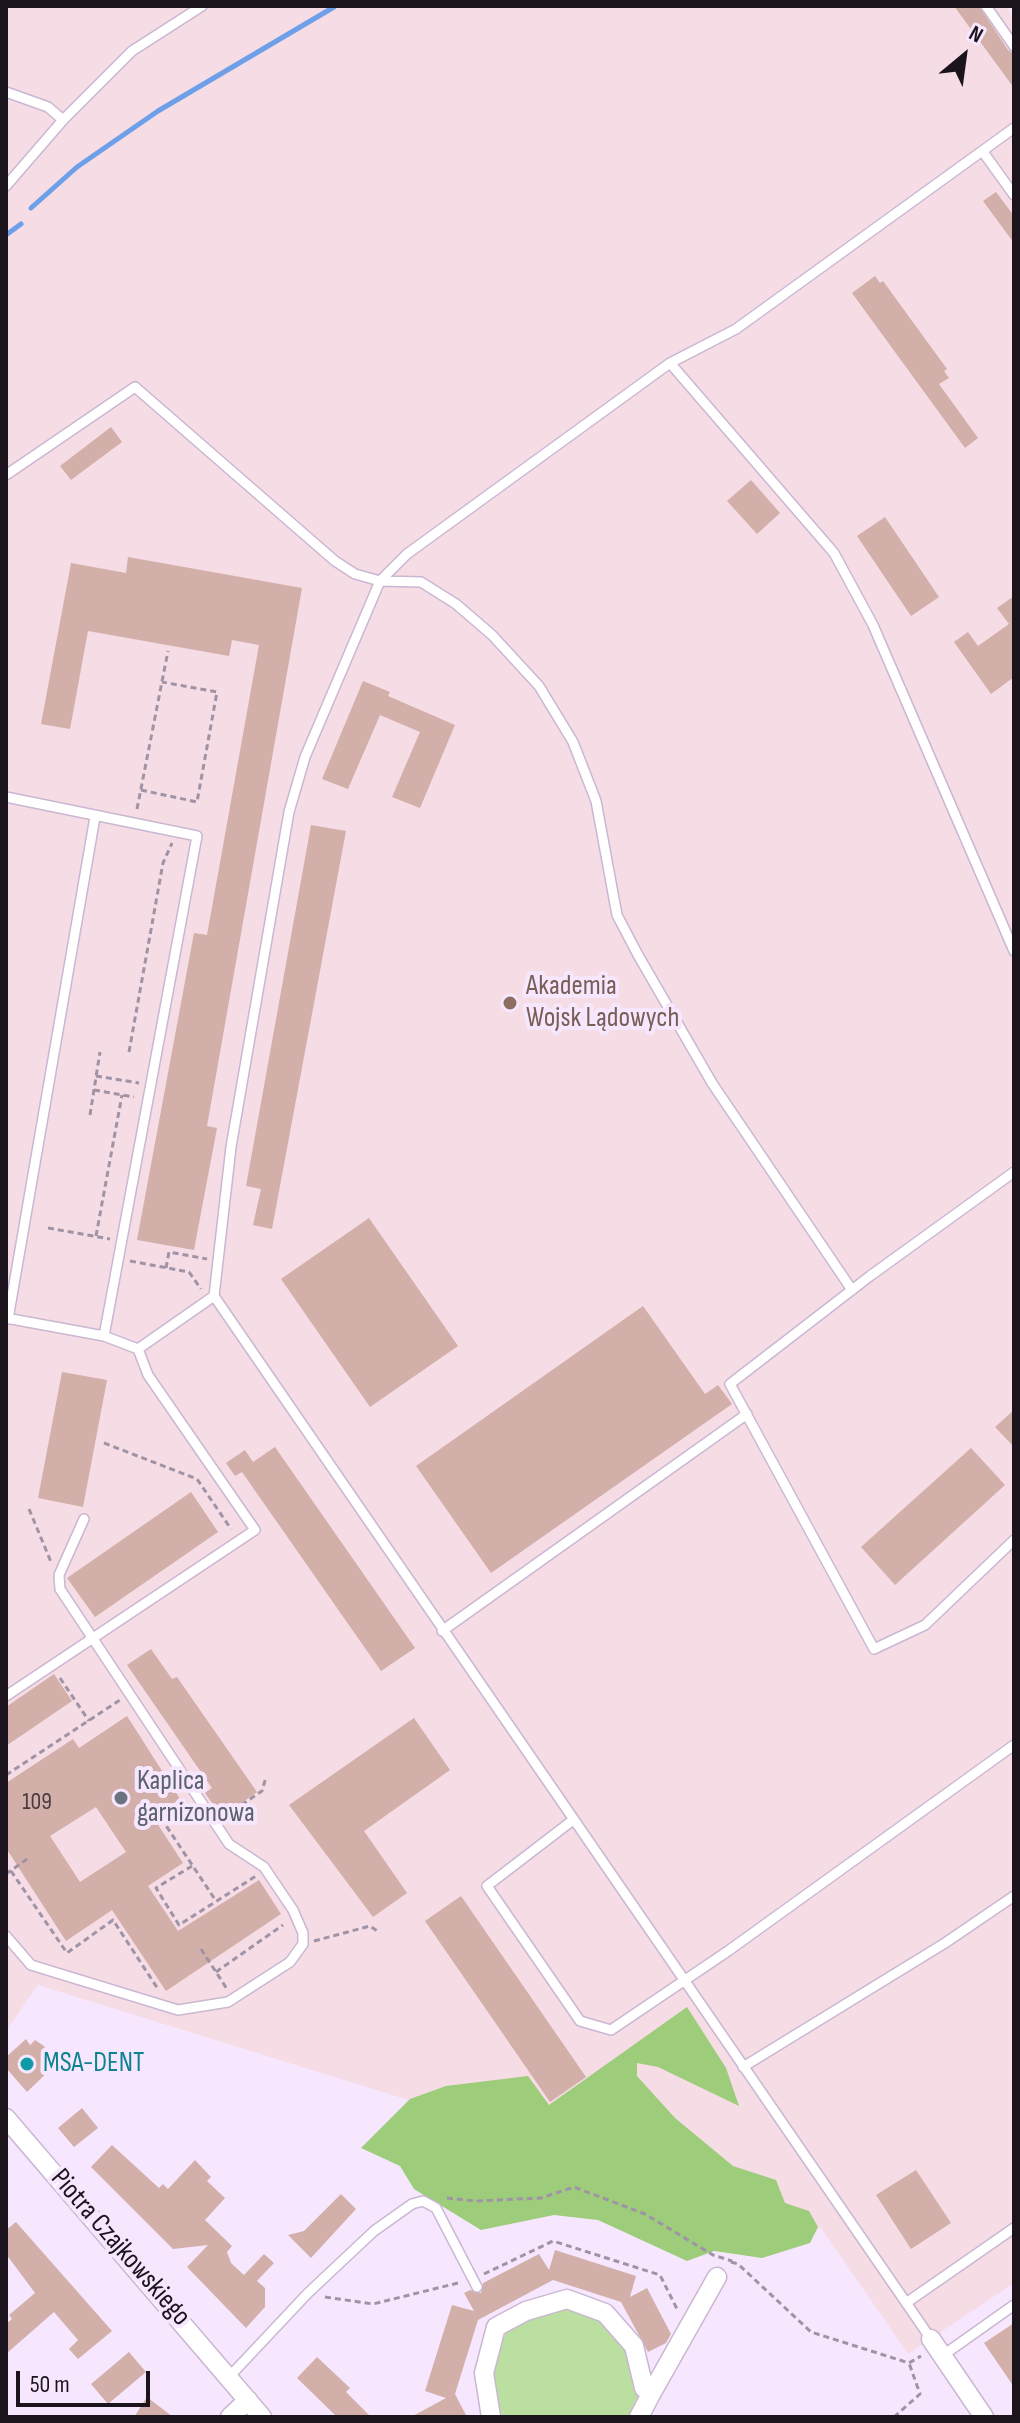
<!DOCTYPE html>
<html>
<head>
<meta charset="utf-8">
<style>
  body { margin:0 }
  #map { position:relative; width:1020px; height:2423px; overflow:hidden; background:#f7e7fe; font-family:"Sofia Sans Condensed",sans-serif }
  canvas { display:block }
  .frame { position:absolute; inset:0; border:8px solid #1b141d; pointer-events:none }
  .north { position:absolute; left:924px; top:16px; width:80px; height:80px; -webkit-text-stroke:6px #f7e7fe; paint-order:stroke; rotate:29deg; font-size:22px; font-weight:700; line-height:32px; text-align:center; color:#1b141d }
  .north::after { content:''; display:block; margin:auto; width:28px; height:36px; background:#1b141d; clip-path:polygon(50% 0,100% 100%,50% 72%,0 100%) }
  .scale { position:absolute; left:16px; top:2371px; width:134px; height:36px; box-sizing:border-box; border:4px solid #1b141d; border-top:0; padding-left:10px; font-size:24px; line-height:28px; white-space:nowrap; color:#1b141d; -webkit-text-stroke:6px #f7e7fe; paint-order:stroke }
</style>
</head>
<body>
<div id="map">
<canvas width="1020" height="2423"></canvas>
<div class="frame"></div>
<div class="north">N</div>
<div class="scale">50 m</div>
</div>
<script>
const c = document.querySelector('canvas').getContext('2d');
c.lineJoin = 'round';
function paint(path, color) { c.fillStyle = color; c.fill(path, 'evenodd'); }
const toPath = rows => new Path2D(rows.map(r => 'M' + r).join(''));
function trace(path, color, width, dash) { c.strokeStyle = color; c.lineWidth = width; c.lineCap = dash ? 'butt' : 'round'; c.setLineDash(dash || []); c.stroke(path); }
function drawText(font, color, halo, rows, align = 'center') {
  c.font = font + ' "Sofia Sans Condensed",sans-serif'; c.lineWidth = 8; c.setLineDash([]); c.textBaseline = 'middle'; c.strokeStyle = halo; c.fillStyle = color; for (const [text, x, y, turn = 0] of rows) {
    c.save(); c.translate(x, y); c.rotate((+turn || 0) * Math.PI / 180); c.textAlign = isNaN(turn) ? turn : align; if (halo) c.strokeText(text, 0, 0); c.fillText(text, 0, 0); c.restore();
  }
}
paint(toPath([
  [6,6,1007,6,1014,21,1014,2283,908,2354,821,2228,38,1985,6,2031]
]), '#f5dce5');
paint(toPath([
  [577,2306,597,2315,630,2349,639,2397,634,2417,497,2417,488,2382,496,2350,511,2325,551,2307]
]), '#bbdea1');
paint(toPath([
  [687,2007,726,2068,739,2106,658,2067,637,2063,637,2076,675,2118,733,2166,776,2180,785,2203,809,2211,818,2227,810,2243,762,2258,714,2251,687,2261,598,2220,554,2215,481,2230,414,2189,400,2166,361,2148,410,2099,446,2086,528,2076,549,2105]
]), '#9dcc7a');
trace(toPath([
  [31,208,77,167,158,111,334,7],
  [6,235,21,224]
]), '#6ea0e9', 5);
paint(toPath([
  [954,6,979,6,1008,50,1014,54,1014,88],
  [996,192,1014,216,1014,243,983,201],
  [875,276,880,283,883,281,947,369,944,371,949,378,939,384,978,438,965,448,852,293],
  [111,427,122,442,71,480,60,466],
  [751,480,780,513,757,534,727,501],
  [885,517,939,597,911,616,857,536],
  [128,557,302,588,207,1126,217,1128,194,1250,137,1240,194,933,207,935,259,645,232,640,229,656,88,631,70,729,41,724,71,563,126,573],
  [1014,596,1014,677,991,694,954,642,968,632,978,646,1009,624,997,608],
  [363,681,390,692,388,696,455,725,420,808,392,797,420,732,380,715,348,789,322,779],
  [311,825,346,831,272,1229,253,1225,261,1189,246,1186],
  [369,1218,458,1346,370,1407,281,1279],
  [643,1306,705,1394,718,1385,732,1404,491,1573,416,1466],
  [62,1372,107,1380,83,1507,38,1498],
  [1014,1410,1014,1447,995,1427],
  [275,1447,415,1648,381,1671,242,1472,235,1476,226,1463,245,1450,253,1462],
  [971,1448,1005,1485,895,1585,861,1547],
  [191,1492,218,1532,95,1617,67,1578],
  [151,1649,172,1679,177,1677,257,1792,222,1817,205,1793,212,1788,127,1665],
  [54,1674,72,1701,6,1746,6,1707],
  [127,1716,180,1799,153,1817,183,1863,148,1886,178,1931,259,1880,281,1914,166,1991,112,1910,66,1941,6,1848,6,1783,73,1739,79,1748],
  [96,1807,126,1852,80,1882,50,1836],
  [414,1718,450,1770,364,1831,407,1893,373,1917,289,1805],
  [461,1896,586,2077,550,2102,425,1921],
  [26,2039,30,2045,35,2040,44,2046,48,2055,43,2059,51,2069,27,2092,6,2068,6,2057],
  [82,2108,98,2128,74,2147,58,2128],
  [112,2145,159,2188,163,2184,168,2189,195,2160,211,2177,207,2181,225,2198,205,2220,232,2246,227,2252,231,2263,244,2275,264,2254,274,2263,257,2281,265,2288,265,2307,246,2328,187,2267,208,2245,173,2249,91,2167],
  [916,2170,951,2223,911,2249,876,2195],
  [341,2194,356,2209,311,2258,288,2235,304,2231],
  [16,2222,112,2331,78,2359,69,2349,78,2340,54,2312,6,2354,6,2324,12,2319,9,2315,35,2293,6,2254,6,2230],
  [555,2250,636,2276,630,2297,647,2288,671,2334,666,2343,648,2352,621,2302,553,2280,478,2320,455,2394,467,2417,411,2417,446,2398,425,2391,452,2305,474,2311,464,2293,470,2290,481,2293,483,2283,539,2254,549,2270],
  [1014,2323,1014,2387,984,2343],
  [129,2352,146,2372,108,2404,91,2384],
  [317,2357,350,2388,346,2392,371,2417,337,2417,297,2378],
  [147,2397,173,2417,134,2417]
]), '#d3afaa');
const service = toPath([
  [986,6,1014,46],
  [6,92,48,107,63,120],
  [983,152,1014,195],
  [6,186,63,120,132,51,202,6],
  [670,363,834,553,873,625,1014,951],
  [6,475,135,387,335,561,355,574,380,581,421,582,456,604,492,635,539,686,573,742,596,801,617,915,638,955,712,1083,852,1290],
  [6,797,197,836,104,1336],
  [1014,1172,870,1276,730,1384,874,1649,925,1625,1014,1540],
  [214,1296,231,1147,289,812,305,757,380,581,407,554,670,363,736,329,1014,128],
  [6,1318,104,1336,138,1349,214,1296,931,2339],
  [8,1319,95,817],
  [442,1631,747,1414],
  [6,1696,255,1530,148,1375,138,1349],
  [573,1820,487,1886,580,2021,611,2030,728,1951,1014,1745],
  [6,1936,31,1965,178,2010,228,2002,290,1962,303,1944,303,1933,293,1910,264,1867,229,1844,60,1589,59,1575,84,1519],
  [743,2067,945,1943,1014,1896],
  [906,2303,1014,2228],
  [942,2356,1014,2305],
  [229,2377,308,2293,374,2231,412,2204,423,2201,436,2208,477,2287]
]);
const minor = toPath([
  [6,2118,262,2417],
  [931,2339,984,2417],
  [651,2394,717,2277],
  [230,2417,248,2400],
  [491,2417,484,2373,496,2327,526,2311,567,2299,605,2313,634,2346,644,2388,651,2394,639,2417]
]);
trace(service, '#cab7d2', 12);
trace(minor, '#cab7d2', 21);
trace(toPath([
  [141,790,197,802,217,692,162,682],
  [137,809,168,651],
  [129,1052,163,863,172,843],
  [96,1076,139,1083],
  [94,1090,134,1097],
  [90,1115,100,1052],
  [48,1228,110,1239],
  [96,1236,122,1095],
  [130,1261,189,1272,201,1289],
  [166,1268,169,1252,207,1259],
  [104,1443,197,1479,231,1529],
  [29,1509,51,1562],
  [60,1678,89,1721],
  [6,1775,120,1700],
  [225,1816,262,1791,266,1777],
  [161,1818,216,1901],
  [154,1822,184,1802],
  [192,1866,156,1888,179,1925,256,1876],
  [11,1871,67,1953,113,1920,158,1989],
  [6,1874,27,1859],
  [314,1941,370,1926,380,1933],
  [201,1949,227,1989],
  [216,1972,283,1925],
  [447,2198,475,2201,541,2198,574,2187,645,2214,713,2255,732,2261],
  [731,2262,738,2264,811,2332,909,2363,921,2356],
  [484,2274,553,2241,660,2275,678,2311],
  [325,2297,373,2304,458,2283],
  [894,2417,920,2394,909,2363]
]), '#a093a5', 3, [6, 4]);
trace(service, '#fff', 9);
trace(minor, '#fff', 18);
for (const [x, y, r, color] of [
  [510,1003,8,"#8d6e63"],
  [121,1798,8,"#6b7280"],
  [27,2064,8,"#0f9aa8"]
]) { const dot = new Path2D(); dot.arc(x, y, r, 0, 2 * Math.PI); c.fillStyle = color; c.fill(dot); trace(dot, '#f7e7fe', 3); }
drawText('24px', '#493b40', null, [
  ["109",37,1803]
]);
drawText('28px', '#785e54', '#f7e7fe', [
  ["Akademia",526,987],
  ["Wojsk Lądowych",526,1019]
], 'left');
drawText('28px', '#5b616d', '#f7e7fe', [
  ["Kaplica",137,1782],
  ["garnizonowa",137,1814]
], 'left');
drawText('28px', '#0d838f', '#f7e7fe', [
  ["MSA-DENT",43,2064]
], 'left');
drawText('28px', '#1b141d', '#f7e7fe', [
  ["Piotra Czajkowskiego",120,2248,49]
]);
</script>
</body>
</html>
